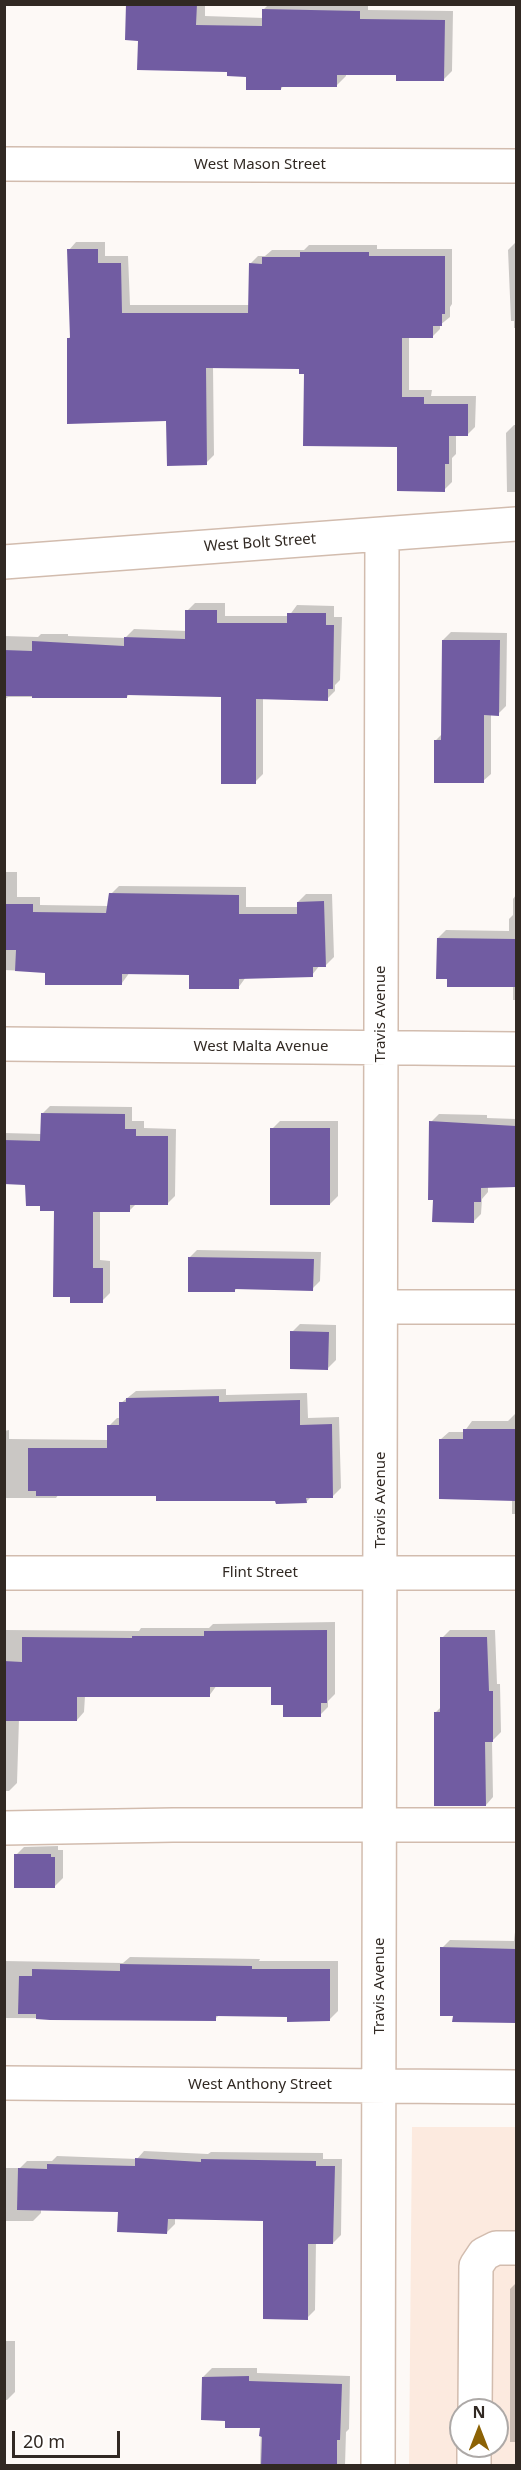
<!DOCTYPE html>
<html>
<head>
<meta charset="utf-8">
<style>
  body { margin:0 }
  #map { position:relative; width:521px; height:2470px; overflow:hidden; background:#fdf9f6; font-family:"Noto Sans",sans-serif }
  canvas { display:block }
  .frame { position:absolute; inset:0; border:6px solid #312923; pointer-events:none }
  .north { position:absolute; left:449px; top:2398px; width:60px; height:60px; box-sizing:border-box; background:#fff; border:2px solid #ada9a7; border-radius:50%; rotate:0deg; font-size:16px; font-weight:700; line-height:24px; text-align:center; color:#312923 }
  .north::after { content:''; display:block; margin:auto; width:21px; height:27px; background:#8c6205; clip-path:polygon(50% 0,100% 100%,50% 72%,0 100%) }
  .scale { position:absolute; left:12px; top:2431px; width:108px; height:27px; box-sizing:border-box; border:3px solid #312923; border-top:0; padding-left:8px; font-size:18px; line-height:21px; white-space:nowrap; color:#312923; -webkit-text-stroke:4px #fff; paint-order:stroke }
</style>
</head>
<body>
<div id="map">
<canvas width="521" height="2470"></canvas>
<div class="frame"></div>
<div class="north">N</div>
<div class="scale">20 m</div>
</div>
<script>
const c = document.querySelector('canvas').getContext('2d');
c.lineJoin = 'round';
function paint(path, color) { c.fillStyle = color; c.fill(path, 'evenodd'); }
const toPath = rows => new Path2D(rows.map(r => 'M' + r).join(''));
function trace(path, color, width, dash) { c.strokeStyle = color; c.lineWidth = width; c.lineCap = dash ? 'butt' : 'round'; c.setLineDash(dash || []); c.stroke(path); }
function drawText(font, color, halo, rows, align = 'center') {
  c.font = font + ' "Noto Sans",sans-serif'; c.lineWidth = 6; c.setLineDash([]); c.textBaseline = 'middle'; c.strokeStyle = halo; c.fillStyle = color; for (const [text, x, y, turn = 0] of rows) {
    c.save(); c.translate(x, y); c.rotate((+turn || 0) * Math.PI / 180); c.textAlign = isNaN(turn) ? turn : align; if (halo) c.strokeText(text, 0, 0); c.fillText(text, 0, 0); c.restore();
  }
}
paint(toPath([
  [412,2127,516,2127,516,2465,409,2466],
  [461,2410,497,2410,497,2446,461,2446]
]), '#fceadf');
paint(toPath([
  [127,4,205,4,205,16,264,18,264,9,269,4,368,4,368,10,453,11,452,71,443,80,397,73,346,73,346,76,337,85,284,85,281,89,248,75,228,71,139,39],
  [516,13,516,84,515,84,515,14],
  [76,242,105,242,105,256,128,256,130,305,250,305,250,264,258,256,265,256,272,250,304,250,309,245,377,245,377,249,452,249,452,304,450,307,450,317,440,325,440,329,432,337,409,337,409,390,432,390,431,396,476,396,475,427,467,435,456,435,456,454,452,458,452,482,444,490,399,446,300,368,213,366,214,455,206,463,168,419,69,338,71,336,69,250],
  [516,242,516,328,514,328,514,321,511,321,508,250],
  [514,425,516,425,516,492,507,492,506,433],
  [195,603,225,603,225,616,289,616,297,605,334,606,334,617,342,617,340,680,335,685,335,691,327,699,263,698,263,774,255,782,222,695,130,693,127,697,8,697,4,700,4,636,38,637,41,634,68,634,68,636,125,638,134,629,187,631,187,611],
  [451,632,507,633,506,706,498,714,491,714,491,774,483,781,436,740,442,734,443,640],
  [4,872,17,872,17,897,40,897,40,905,109,906,111,894,119,886,246,887,246,907,299,907,298,902,306,894,332,894,334,957,326,965,320,965,312,975,246,977,238,988,190,973,130,972,122,983,47,972,4,970],
  [516,895,516,1000,513,1000,513,985,448,978,438,938,446,930,509,931,509,919,513,915,513,899],
  [50,1106,132,1107,132,1121,144,1121,144,1128,176,1129,175,1196,167,1204,136,1204,129,1211,100,1211,100,1260,110,1261,110,1293,102,1301,56,1210,41,1205,26,1184,4,1184,4,1133,42,1134,42,1114],
  [439,1114,487,1115,487,1118,516,1119,516,1186,488,1186,488,1192,482,1199,481,1214,473,1222,431,1122],
  [280,1121,338,1121,338,1196,330,1204,272,1129],
  [197,1250,321,1252,320,1281,312,1289,238,1288,235,1290,189,1258],
  [300,1324,336,1325,336,1360,328,1368,292,1332],
  [226,1389,226,1395,307,1393,308,1418,339,1417,341,1488,333,1496,311,1497,306,1502,158,1494,59,1494,56,1498,4,1498,4,1431,9,1430,9,1439,109,1440,109,1426,117,1418,121,1418,121,1403,136,1391],
  [515,1414,516,1414,516,1514,512,1514,512,1499,441,1439,449,1432,464,1432,472,1421,508,1421],
  [335,1622,335,1694,328,1701,328,1707,320,1715,285,1704,273,1685,217,1685,209,1696,85,1696,84,1712,77,1720,19,1719,17,1783,9,1791,4,1791,4,1630,139,1631,141,1628,209,1628,213,1624],
  [450,1630,495,1630,497,1684,500,1684,501,1732,492,1741,493,1797,486,1805,435,1713,442,1706,442,1638],
  [58,1846,58,1850,63,1850,63,1878,55,1886,16,1855,24,1847],
  [516,1923,516,2022,454,2020,442,1948,450,1940,514,1941],
  [130,1957,260,1959,259,1961,338,1961,338,2011,330,2019,288,2015,220,2014,215,2019,4,2018,4,1961,123,1963],
  [144,2151,208,2154,211,2152,323,2153,323,2159,342,2159,341,2235,333,2243,316,2242,315,2310,307,2318,264,2220,175,2218,175,2224,167,2232,120,2210,41,2209,41,2213,33,2221,4,2221,4,2168,20,2168,27,2161,52,2161,57,2156,137,2159],
  [516,2283,516,2442,510,2442,510,2289],
  [4,2341,15,2341,15,2392,7,2400,4,2400],
  [212,2368,257,2368,257,2373,350,2376,349,2429,346,2432,345,2466,260,2466,261,2426,226,2419,203,2377]
]), '#0003');
paint(toPath([
  [126,4,197,4,196,25,262,26,262,9,360,11,360,19,445,20,444,81,396,81,396,75,337,75,337,87,281,87,281,90,246,90,246,77,227,76,227,72,137,70,138,41,125,40],
  [67,249,98,249,98,263,121,263,122,313,248,313,249,263,262,264,262,257,300,257,300,252,369,252,369,256,445,256,445,314,442,314,442,326,433,326,433,338,402,338,402,397,424,397,424,404,468,404,468,436,449,436,449,464,445,464,445,492,397,491,397,447,303,446,304,374,299,374,299,369,206,368,207,465,167,466,166,421,67,424,67,338,70,338],
  [185,610,217,610,217,623,287,623,287,613,326,613,326,625,334,625,333,689,328,689,328,701,256,699,256,784,221,784,221,697,127,695,127,698,32,698,32,696,4,696,4,650,32,651,32,641,124,646,124,637,185,639],
  [442,640,500,640,499,716,484,715,484,783,434,783,434,740,441,740],
  [109,893,239,895,239,914,297,914,297,902,324,901,326,967,313,967,313,977,239,979,239,989,189,989,189,975,122,974,122,985,45,985,45,973,15,971,16,950,4,950,4,904,33,904,33,912,106,913],
  [437,938,516,939,516,987,447,987,447,979,436,979],
  [41,1113,125,1114,125,1129,136,1129,136,1136,168,1136,168,1205,130,1205,130,1212,93,1212,93,1268,103,1268,103,1303,70,1303,70,1297,53,1297,54,1211,40,1211,40,1206,26,1206,25,1185,4,1184,4,1140,40,1141],
  [429,1121,516,1126,516,1187,481,1188,481,1202,474,1202,474,1223,432,1222,433,1200,428,1200],
  [270,1128,330,1128,330,1205,270,1205],
  [188,1257,314,1259,313,1291,235,1289,235,1292,188,1292],
  [290,1331,329,1332,328,1370,290,1369],
  [219,1396,219,1402,300,1400,300,1425,332,1424,333,1498,306,1498,307,1503,276,1504,275,1501,156,1501,156,1496,36,1496,36,1491,28,1491,28,1448,107,1448,107,1425,119,1425,119,1402,126,1402,126,1398],
  [463,1429,516,1429,516,1501,439,1499,439,1439,463,1439],
  [327,1630,327,1703,321,1703,321,1717,283,1717,283,1705,271,1705,271,1687,210,1687,210,1697,77,1697,77,1721,4,1721,4,1661,22,1662,22,1637,132,1638,132,1636,204,1636,204,1631],
  [440,1637,487,1637,489,1691,493,1691,493,1742,485,1742,486,1806,434,1806,434,1712,440,1712],
  [14,1854,51,1854,51,1857,55,1857,55,1888,14,1888],
  [440,1947,516,1949,516,2023,452,2022,453,2016,440,2016],
  [120,1964,252,1966,252,1969,330,1969,330,2021,287,2022,287,2017,216,2016,216,2021,50,2020,36,2019,36,2014,18,2014,19,1976,32,1976,32,1969,120,1971],
  [135,2158,201,2162,201,2159,316,2161,316,2166,335,2166,333,2244,308,2244,308,2320,263,2319,263,2221,168,2219,167,2234,117,2232,118,2212,17,2210,18,2168,47,2169,47,2164,135,2166],
  [249,2376,249,2381,342,2384,340,2440,337,2440,337,2466,261,2466,262,2437,259,2436,260,2428,225,2428,225,2421,201,2420,202,2377]
]), '#715ca2');
const minor = toPath([
  [4,164,516,166],
  [4,562,516,524],
  [4,1044,516,1049],
  [381,1307,516,1307],
  [4,1573,516,1573],
  [4,1828,173,1825,516,1825],
  [4,2083,516,2087],
  [475,2410,476,2266,484,2254,496,2248,516,2248],
  [378,2466,382,534],
  [474,2466,474,2446]
]);
trace(minor, '#d2bcae', 36);
trace(minor, '#fff', 33);
drawText('15px', '#312923', '#fff', [
  ["West Mason Street",260,165],
  ["West Bolt Street",260,543,-4],
  ["Travis Avenue",381,1014,-90],
  ["West Malta Avenue",261,1047],
  ["Travis Avenue",381,1500,-90],
  ["Flint Street",260,1573],
  ["Travis Avenue",380,1986,-90],
  ["West Anthony Street",260,2085]
]);
</script>
</body>
</html>
